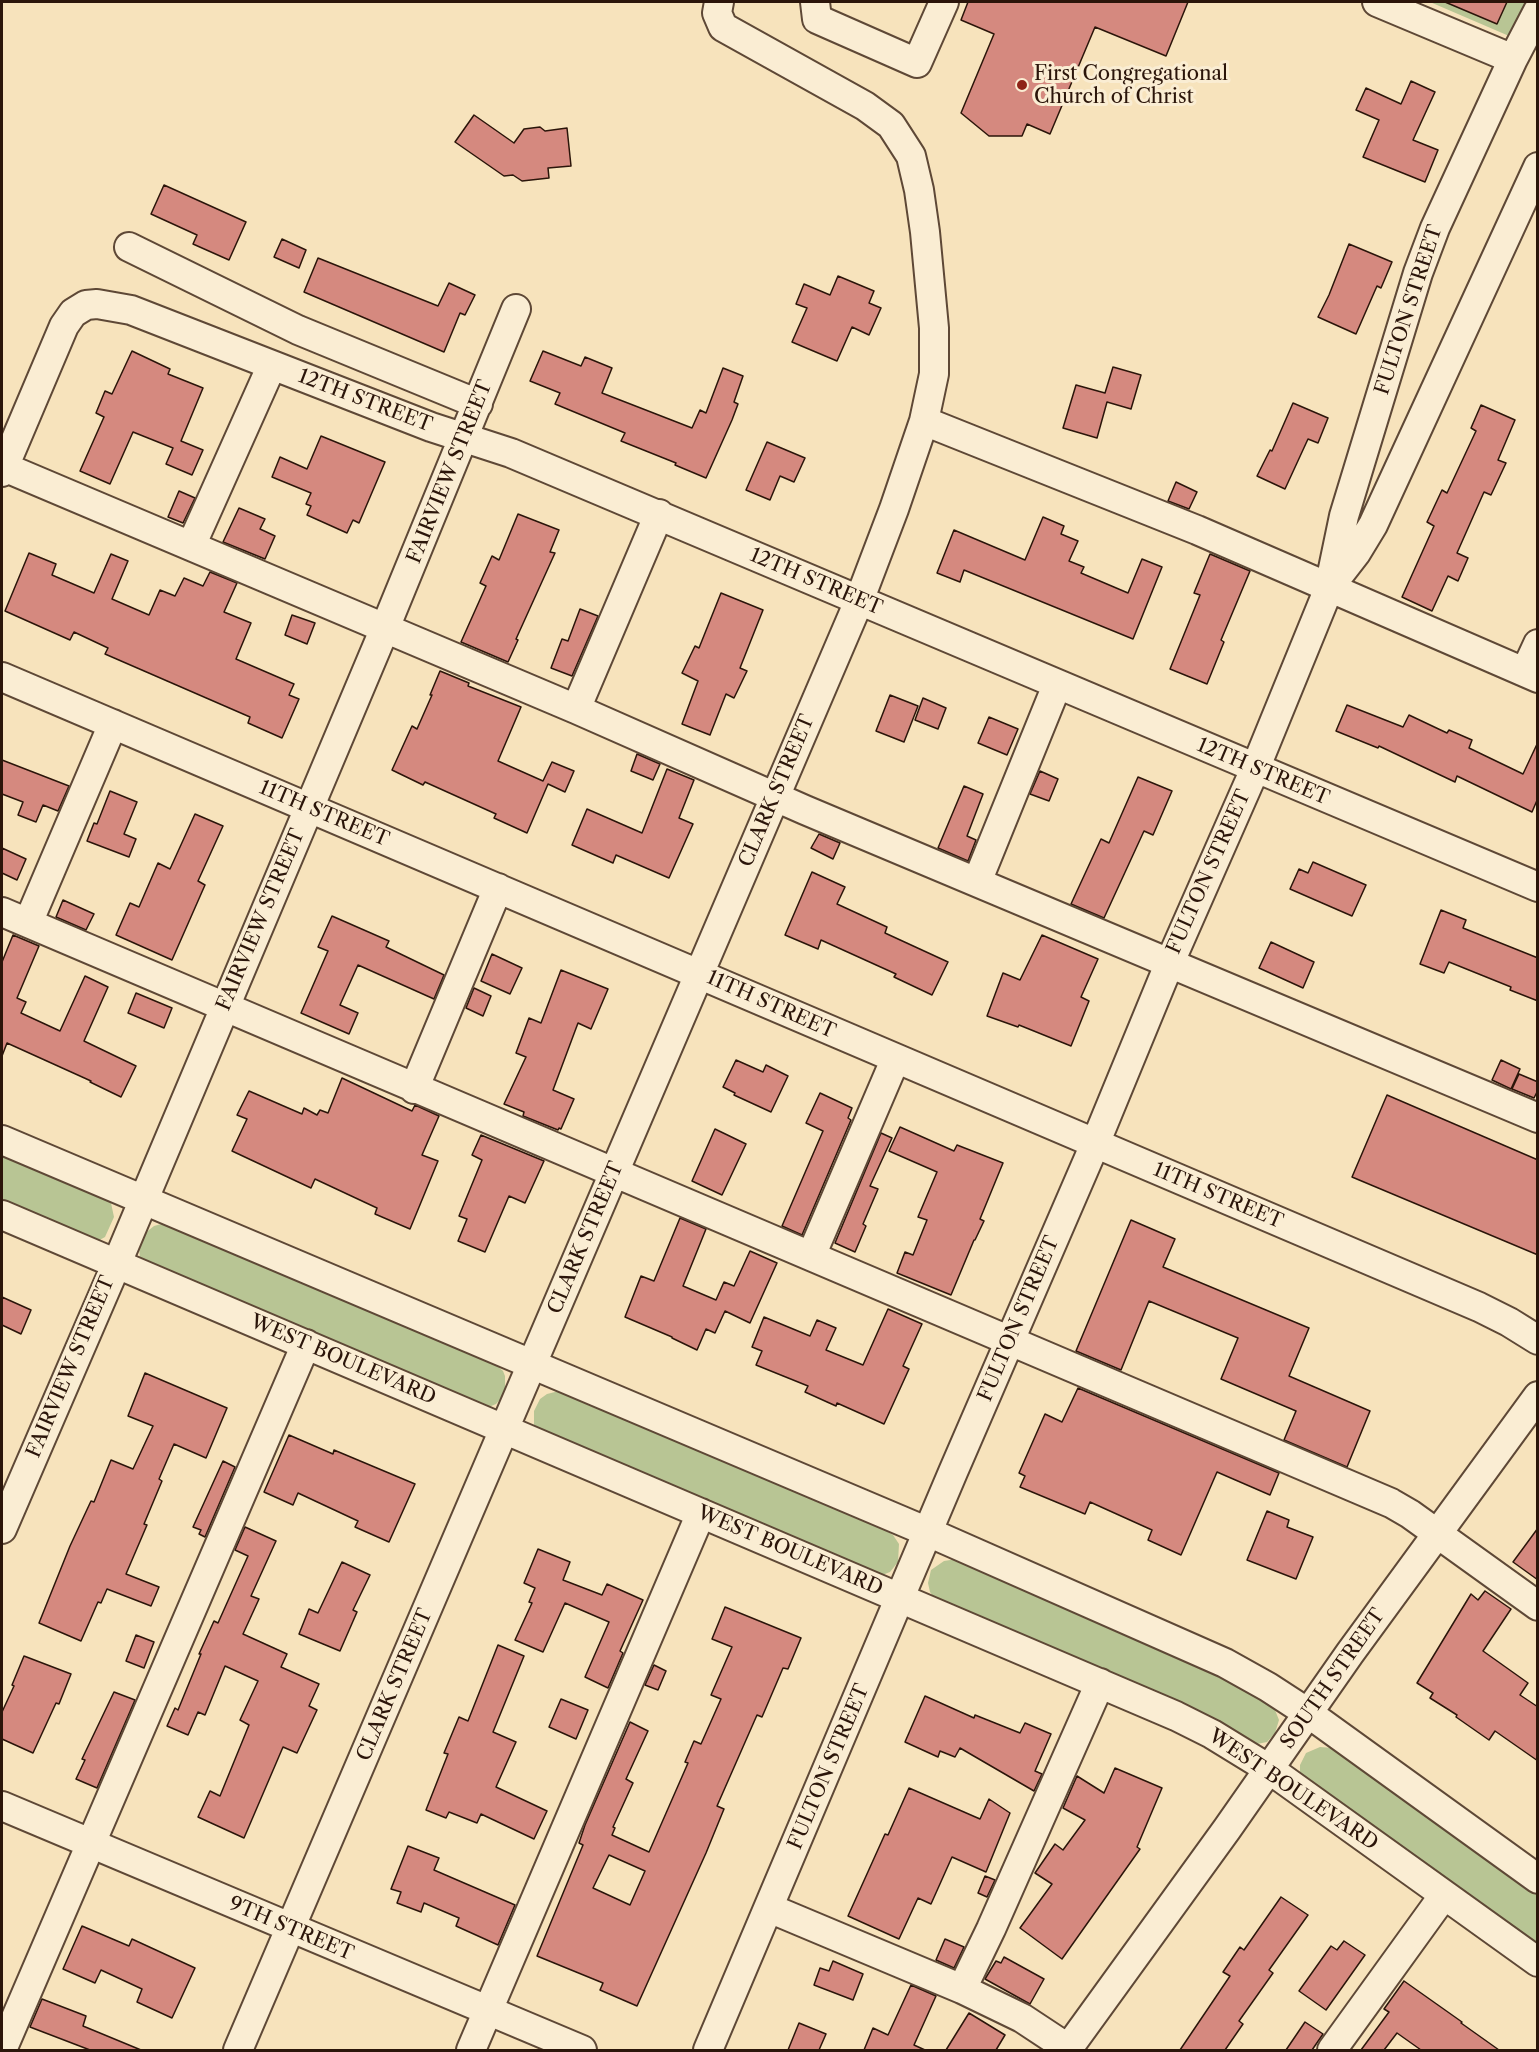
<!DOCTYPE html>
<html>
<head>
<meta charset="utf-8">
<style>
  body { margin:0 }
  #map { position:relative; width:1539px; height:2052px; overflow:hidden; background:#f7e3bc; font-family:"Libre Caslon Text",serif }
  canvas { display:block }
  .frame { position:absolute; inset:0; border:3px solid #2b150a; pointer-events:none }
</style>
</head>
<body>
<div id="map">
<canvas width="1539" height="2052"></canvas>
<div class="frame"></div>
</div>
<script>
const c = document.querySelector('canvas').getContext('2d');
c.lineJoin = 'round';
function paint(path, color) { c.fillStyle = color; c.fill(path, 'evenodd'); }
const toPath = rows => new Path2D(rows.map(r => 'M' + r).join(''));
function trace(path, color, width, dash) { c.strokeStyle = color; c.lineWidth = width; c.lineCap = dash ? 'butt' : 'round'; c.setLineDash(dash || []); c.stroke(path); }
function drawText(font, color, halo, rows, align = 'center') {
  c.font = font + ' "Libre Caslon Text",serif'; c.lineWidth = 6; c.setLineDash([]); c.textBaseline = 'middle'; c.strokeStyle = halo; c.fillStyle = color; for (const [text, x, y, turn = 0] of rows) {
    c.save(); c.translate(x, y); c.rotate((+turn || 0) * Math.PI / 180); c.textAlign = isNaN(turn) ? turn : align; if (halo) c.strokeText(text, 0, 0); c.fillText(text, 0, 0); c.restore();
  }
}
paint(toPath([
  [1430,2,1537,2,1537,48],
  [2,1153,107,1198,111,1203,114,1217,105,1237,96,1242,2,1206],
  [165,1223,494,1363,503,1371,505,1376,505,1394,496,1404,484,1409,140,1259,139,1247,144,1234,154,1226],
  [559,1391,570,1394,887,1531,893,1535,899,1544,898,1562,890,1572,877,1577,534,1427,534,1411,540,1399,547,1394],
  [957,1559,1228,1677,1270,1704,1275,1710,1279,1720,1275,1733,1267,1742,1252,1745,935,1599,930,1592,928,1583,931,1570,944,1561],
  [1320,1747,1333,1748,1537,1894,1537,1953,1300,1774,1300,1765,1306,1753]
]), '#b8c594');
const building = toPath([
  [968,2,1188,2,1166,56,1095,27,1050,134,1027,124,1022,136,989,136,961,113,994,34,961,20,968,2],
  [1445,2,1507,2,1497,24,1445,2],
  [1411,81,1435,92,1413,140,1438,150,1425,182,1363,157,1379,120,1356,110,1366,88,1401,104,1411,81],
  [474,115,514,143,524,129,540,127,545,131,567,128,571,166,548,168,549,178,522,181,513,175,504,176,455,142,474,115],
  [164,185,246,222,229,260,193,244,197,235,151,214,164,185],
  [282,239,306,250,299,268,274,257,282,239],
  [1349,244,1392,262,1381,288,1377,286,1356,334,1318,317,1329,295,1349,244],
  [318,258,438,306,449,283,475,295,465,315,460,313,444,352,304,292,318,258],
  [838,276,874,291,869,303,881,308,869,335,852,327,837,361,792,342,807,308,796,304,804,284,830,295,838,276],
  [132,351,170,369,168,374,203,388,181,441,203,450,192,475,166,464,173,448,133,432,110,484,80,471,104,417,96,413,105,391,112,394,132,351],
  [543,351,581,366,585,357,612,368,602,393,692,428,700,410,706,413,723,368,743,376,734,402,738,404,732,420,706,478,675,465,676,463,621,441,625,433,555,404,560,393,530,381,543,351],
  [1113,367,1141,375,1131,409,1107,402,1097,438,1063,428,1076,385,1105,393,1113,367],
  [1293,403,1328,418,1318,443,1308,439,1285,489,1257,476,1270,450,1272,451,1293,403],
  [1481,405,1515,420,1498,460,1506,463,1491,495,1484,492,1457,553,1468,558,1458,581,1448,576,1432,611,1402,597,1434,526,1427,522,1442,490,1447,493,1476,431,1471,428,1481,405],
  [321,436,385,462,359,523,353,520,347,533,307,515,311,506,306,504,311,493,272,477,280,457,307,469,321,436],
  [767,442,805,458,794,482,780,476,770,500,746,490,767,442],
  [1176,482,1197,492,1189,509,1168,501,1176,482],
  [179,491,195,498,183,523,168,517,179,491],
  [239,508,265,519,260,529,275,536,265,559,223,542,239,508],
  [518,514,559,530,550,552,555,553,516,639,518,640,508,662,461,642,486,586,480,583,492,556,499,560,518,514],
  [1043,517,1064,526,1061,534,1078,541,1069,561,1084,567,1081,573,1128,593,1142,559,1162,567,1133,639,964,570,960,582,937,573,954,530,1025,560,1043,517],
  [29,553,56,564,52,575,94,593,111,554,128,561,112,599,149,615,160,590,175,596,184,578,203,586,210,572,237,583,224,612,251,623,236,659,294,684,289,695,299,699,282,738,248,723,250,717,105,654,108,648,74,632,70,640,5,611,29,553],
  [1210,554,1250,571,1221,640,1224,642,1207,684,1170,669,1200,595,1194,593,1210,554],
  [721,593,763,610,740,668,747,671,734,698,726,694,710,735,682,724,698,681,682,673,695,646,699,648,721,593],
  [580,609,598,616,572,676,551,668,562,639,568,641,580,609],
  [292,615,315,623,307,644,285,635,292,615],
  [440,671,469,683,468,686,521,707,498,761,543,781,552,762,574,771,565,792,548,784,527,833,494,818,496,814,425,782,423,785,392,770,412,726,417,729,432,695,430,695,440,671],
  [890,695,918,706,904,742,876,731,890,695],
  [923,698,946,708,938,729,915,720,923,698],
  [1347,705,1403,727,1409,715,1447,733,1449,730,1472,740,1469,748,1523,774,1538,742,1538,798,1532,812,1457,776,1455,782,1379,746,1378,748,1336,731,1347,705],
  [989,717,1018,729,1007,755,978,743,989,717],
  [637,754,660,764,653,780,631,771,637,754],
  [2,760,69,786,58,811,43,805,36,822,18,815,23,802,2,794,2,760],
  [667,769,694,780,679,818,693,824,669,878,616,855,613,863,572,845,587,809,642,833,667,769],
  [1040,771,1058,779,1049,801,1030,794,1040,771],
  [1138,777,1172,791,1153,835,1144,831,1104,918,1071,904,1101,839,1109,843,1138,777],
  [964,786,983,794,967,836,976,840,968,861,938,848,964,786],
  [110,791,137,802,124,834,136,839,129,857,87,841,94,823,97,824,110,791],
  [195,814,223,826,198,881,205,885,172,960,116,935,130,903,139,907,158,863,170,869,195,814],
  [819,834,840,843,833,859,811,848,819,834],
  [2,848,26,859,17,880,2,873,2,848],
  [1313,862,1366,885,1352,916,1290,889,1299,869,1308,873,1313,862],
  [812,872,845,887,837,904,887,927,885,933,948,962,932,995,894,977,896,974,821,940,818,949,785,935,812,872],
  [63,900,94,914,86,930,56,917,63,900],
  [1441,910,1466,920,1463,928,1538,958,1538,1001,1510,990,1511,987,1449,962,1444,973,1420,964,1441,910],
  [332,916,389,941,386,947,444,975,434,999,358,965,340,1005,358,1013,349,1034,301,1013,328,951,318,947,332,916],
  [13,935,39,946,17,998,26,1002,21,1013,60,1031,85,976,108,987,84,1041,136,1066,121,1097,90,1082,91,1081,7,1043,2,1056,2,962,13,935],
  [1042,935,1098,959,1081,997,1089,1001,1071,1046,1019,1025,1018,1027,987,1016,1003,973,1020,980,1042,935],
  [1271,942,1314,962,1303,988,1259,968,1271,942],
  [492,954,522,968,510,994,481,981,492,954],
  [561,970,608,989,591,1029,578,1023,553,1090,574,1099,561,1129,559,1128,558,1130,523,1116,524,1112,504,1104,526,1057,516,1053,529,1018,541,1023,561,970],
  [474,988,491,996,483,1016,466,1008,474,988],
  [136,993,172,1008,164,1028,128,1013,136,993],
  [736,1060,763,1072,766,1065,788,1076,771,1112,734,1095,735,1093,723,1087,736,1060],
  [1501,1060,1520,1069,1511,1089,1492,1080,1501,1060],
  [1519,1074,1538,1082,1538,1090,1534,1098,1512,1089,1519,1074],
  [342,1078,412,1111,415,1105,439,1116,422,1155,438,1161,410,1229,375,1214,377,1208,315,1179,311,1188,232,1151,247,1119,237,1115,249,1091,302,1114,304,1108,317,1115,320,1110,328,1113,342,1078],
  [820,1093,852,1108,848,1118,851,1120,802,1235,782,1226,823,1131,806,1123,820,1093],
  [1387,1095,1538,1160,1538,1255,1352,1177,1387,1095],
  [900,1127,954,1151,957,1145,1003,1163,980,1219,984,1221,975,1240,974,1240,951,1295,897,1273,905,1252,913,1255,927,1220,918,1217,937,1172,889,1151,900,1127],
  [715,1129,746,1144,722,1195,692,1181,715,1129],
  [881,1133,892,1138,870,1186,878,1189,863,1224,866,1226,855,1252,835,1243,881,1133],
  [481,1135,544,1161,525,1203,509,1196,485,1252,458,1241,467,1219,459,1216,482,1160,472,1155,481,1135],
  [680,1218,706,1229,683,1286,716,1300,724,1282,734,1286,750,1251,777,1263,750,1323,725,1311,715,1333,706,1329,697,1350,672,1338,672,1337,625,1317,641,1276,654,1281,680,1218],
  [1131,1220,1175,1239,1163,1267,1309,1328,1289,1376,1370,1411,1347,1467,1284,1440,1296,1411,1221,1379,1238,1338,1149,1301,1121,1370,1076,1351,1131,1220],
  [2,1297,31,1310,21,1334,2,1325,2,1297],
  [888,1309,922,1324,903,1366,909,1369,884,1424,837,1403,836,1406,805,1392,808,1386,756,1365,762,1351,752,1347,764,1317,810,1336,817,1320,836,1328,826,1350,863,1365,888,1309],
  [145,1373,227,1408,206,1458,174,1444,159,1479,162,1481,144,1524,147,1525,126,1574,159,1587,151,1606,107,1589,101,1603,98,1602,81,1641,39,1623,70,1546,91,1501,94,1502,111,1460,133,1469,153,1426,128,1416,145,1373],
  [1078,1388,1279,1473,1270,1495,1217,1472,1181,1555,1148,1540,1152,1530,1090,1502,1085,1514,1020,1487,1025,1476,1019,1473,1045,1414,1062,1422,1078,1388],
  [289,1435,333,1454,334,1450,415,1484,389,1542,355,1527,358,1521,298,1493,293,1505,264,1492,289,1435],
  [223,1461,235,1467,205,1537,199,1534,201,1530,193,1527,223,1461],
  [1267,1511,1289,1520,1287,1527,1313,1537,1296,1579,1247,1560,1267,1511],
  [245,1527,276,1541,251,1596,259,1599,243,1634,287,1654,281,1667,319,1684,309,1706,317,1710,297,1753,283,1747,244,1838,198,1817,210,1791,220,1796,249,1725,240,1720,258,1681,225,1666,205,1715,198,1712,188,1735,167,1726,175,1708,178,1710,201,1654,199,1654,214,1621,218,1623,248,1556,235,1550,245,1527],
  [1538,1528,1538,1580,1513,1562,1538,1528],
  [538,1549,570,1562,563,1580,602,1595,607,1584,643,1600,620,1651,623,1653,608,1688,585,1677,609,1622,565,1603,543,1652,515,1640,532,1603,529,1602,535,1588,524,1583,538,1549],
  [342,1562,370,1575,353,1610,357,1612,340,1651,299,1634,309,1609,318,1613,342,1562],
  [1485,1591,1511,1609,1483,1651,1528,1683,1520,1695,1538,1707,1538,1761,1495,1731,1489,1740,1456,1717,1457,1715,1430,1698,1433,1693,1417,1683,1471,1594,1478,1600,1485,1591],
  [725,1607,801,1638,788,1669,783,1668,762,1717,757,1715,717,1806,724,1809,706,1853,637,2006,600,1990,603,1983,537,1956,583,1845,579,1843,585,1825,630,1722,648,1731,626,1779,633,1783,613,1827,615,1828,612,1835,649,1852,688,1763,685,1762,694,1741,701,1744,721,1699,711,1695,732,1647,712,1639,725,1607],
  [609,1855,645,1871,630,1905,593,1888,609,1855],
  [136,1635,154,1642,144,1668,126,1661,136,1635],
  [498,1645,524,1656,493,1732,516,1742,496,1787,547,1811,534,1839,481,1814,477,1823,449,1812,446,1818,426,1810,448,1754,444,1753,459,1717,468,1721,498,1645],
  [24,1656,71,1674,59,1704,56,1703,33,1753,2,1739,2,1712,14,1686,12,1685,24,1656],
  [654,1665,666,1671,658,1690,645,1685,654,1665],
  [114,1692,135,1700,97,1788,76,1779,85,1760,82,1759,114,1692],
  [925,1696,974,1718,975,1715,1020,1733,1025,1723,1051,1734,1035,1771,1042,1774,1034,1791,960,1748,955,1757,940,1751,938,1757,905,1742,925,1696],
  [561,1699,588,1710,576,1739,549,1727,561,1699],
  [1115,1768,1162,1788,1137,1847,1140,1849,1062,1959,1020,1928,1052,1884,1035,1873,1055,1844,1063,1850,1085,1820,1063,1808,1077,1776,1104,1793,1115,1768],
  [909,1788,980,1819,989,1799,1010,1813,986,1872,952,1857,931,1904,918,1898,899,1939,848,1916,885,1834,888,1835,909,1788],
  [408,1846,439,1858,434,1870,515,1905,498,1945,456,1926,459,1918,424,1903,421,1912,397,1903,401,1892,391,1889,408,1846],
  [985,1876,995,1880,987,1897,978,1893,985,1876],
  [1281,1897,1308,1915,1269,1970,1273,1973,1239,2021,1243,2024,1225,2050,1180,2050,1230,1976,1223,1972,1240,1947,1244,1950,1281,1897],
  [82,1926,129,1946,132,1939,195,1968,172,2018,137,2002,142,1989,101,1970,95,1983,63,1969,82,1926],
  [945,1939,964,1947,954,1968,936,1960,945,1939],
  [1344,1941,1365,1955,1326,2010,1299,1991,1331,1946,1337,1950,1344,1941],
  [1004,1957,1044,1979,1030,2004,985,1979,996,1961,1001,1963,1004,1957],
  [833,1961,863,1974,853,2000,814,1985,820,1968,829,1971,833,1961],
  [1404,1981,1462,2022,1461,2023,1499,2050,1421,2050,1397,2033,1384,2050,1361,2050,1389,2012,1384,2009,1404,1981],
  [911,1985,936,1996,914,2045,925,2050,864,2050,873,2028,888,2035,911,1985],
  [42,1999,86,2016,83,2026,141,2050,90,2050,30,2027,42,1999],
  [969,2013,1005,2035,996,2050,946,2050,969,2013],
  [1305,2022,1323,2034,1312,2050,1286,2050,1305,2022],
  [799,2023,826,2034,819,2050,788,2050,799,2023]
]);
paint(building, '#d5897f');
trace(building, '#2b150a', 1.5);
const minor = toPath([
  [815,2,817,19,917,63,944,2],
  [1377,2,1513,59],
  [129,247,298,330,478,404],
  [924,421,1197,530,1538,678],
  [4,467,576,709,805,810,1538,1118],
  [2,472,64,326,73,313,86,305,97,304,131,310,431,427,511,453,1538,887],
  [191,546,272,365],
  [1332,584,1356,553,1373,525,1538,167],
  [1525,672,1538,644],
  [2,677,1479,1307,1509,1322,1538,1340],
  [576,709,659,514],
  [977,882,1057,685],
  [2,912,1391,1503,1410,1514,1538,1606],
  [28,923,113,724],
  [414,1089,498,888],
  [2,1140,928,1532,1225,1663,1268,1687,1308,1713,1538,1879],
  [2,1215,1176,1716,1212,1734,1269,1769,1538,1962],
  [811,1256,895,1060],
  [2,1529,117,1263,385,628,516,309],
  [2,1806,582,2050],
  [769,1908,962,1989],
  [1069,2049,1022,2018,962,1989,991,1929,1100,1683],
  [2,2050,306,1344],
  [238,2050,859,601,894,509,924,421,934,374,934,328,925,232,919,190,911,156,891,125,865,106,723,27,717,13,719,2],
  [471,2050,701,1513],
  [708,2050,953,1472,1095,1144,1170,962,1255,769,1329,588,1344,516,1418,273,1435,228,1513,59,1538,11],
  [1067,2050,1227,1829,1350,1653,1538,1396],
  [1332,2050,1444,1895]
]);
trace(minor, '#5e4836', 32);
trace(minor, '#faedd3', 28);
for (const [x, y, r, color] of [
  [1022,85,6,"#8f2418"]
]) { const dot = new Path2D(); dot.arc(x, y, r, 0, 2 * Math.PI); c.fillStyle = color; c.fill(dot); trace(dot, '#faedd3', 2); }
drawText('20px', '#2b150a', '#faedd3', [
  ["First Congregational",1034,74],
  ["Church of Christ",1034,97]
], 'left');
drawText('20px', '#2b150a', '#faedd3', [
  ["FULTON STREET",1409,310,-72],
  ["12TH STREET",365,401,21],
  ["FAIRVIEW STREET",450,472,-68],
  ["12TH STREET",816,582,23],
  ["12TH STREET",1263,772,23],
  ["CLARK STREET",777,791,-67],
  ["11TH STREET",324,814,23],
  ["FULTON STREET",1209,872,-66],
  ["FAIRVIEW STREET",261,920,-67],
  ["11TH STREET",771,1005,24],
  ["11TH STREET",1218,1196,23],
  ["CLARK STREET",586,1238,-67],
  ["FULTON STREET",1019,1319,-67],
  ["WEST BOULEVARD",343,1360,23],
  ["FAIRVIEW STREET",71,1367,-67],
  ["WEST BOULEVARD",790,1551,23],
  ["SOUTH STREET",1333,1679,-55],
  ["CLARK STREET",395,1685,-67],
  ["FULTON STREET",829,1767,-67],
  ["WEST BOULEVARD",1293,1790,34],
  ["9TH STREET",291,1929,23]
]);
</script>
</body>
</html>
